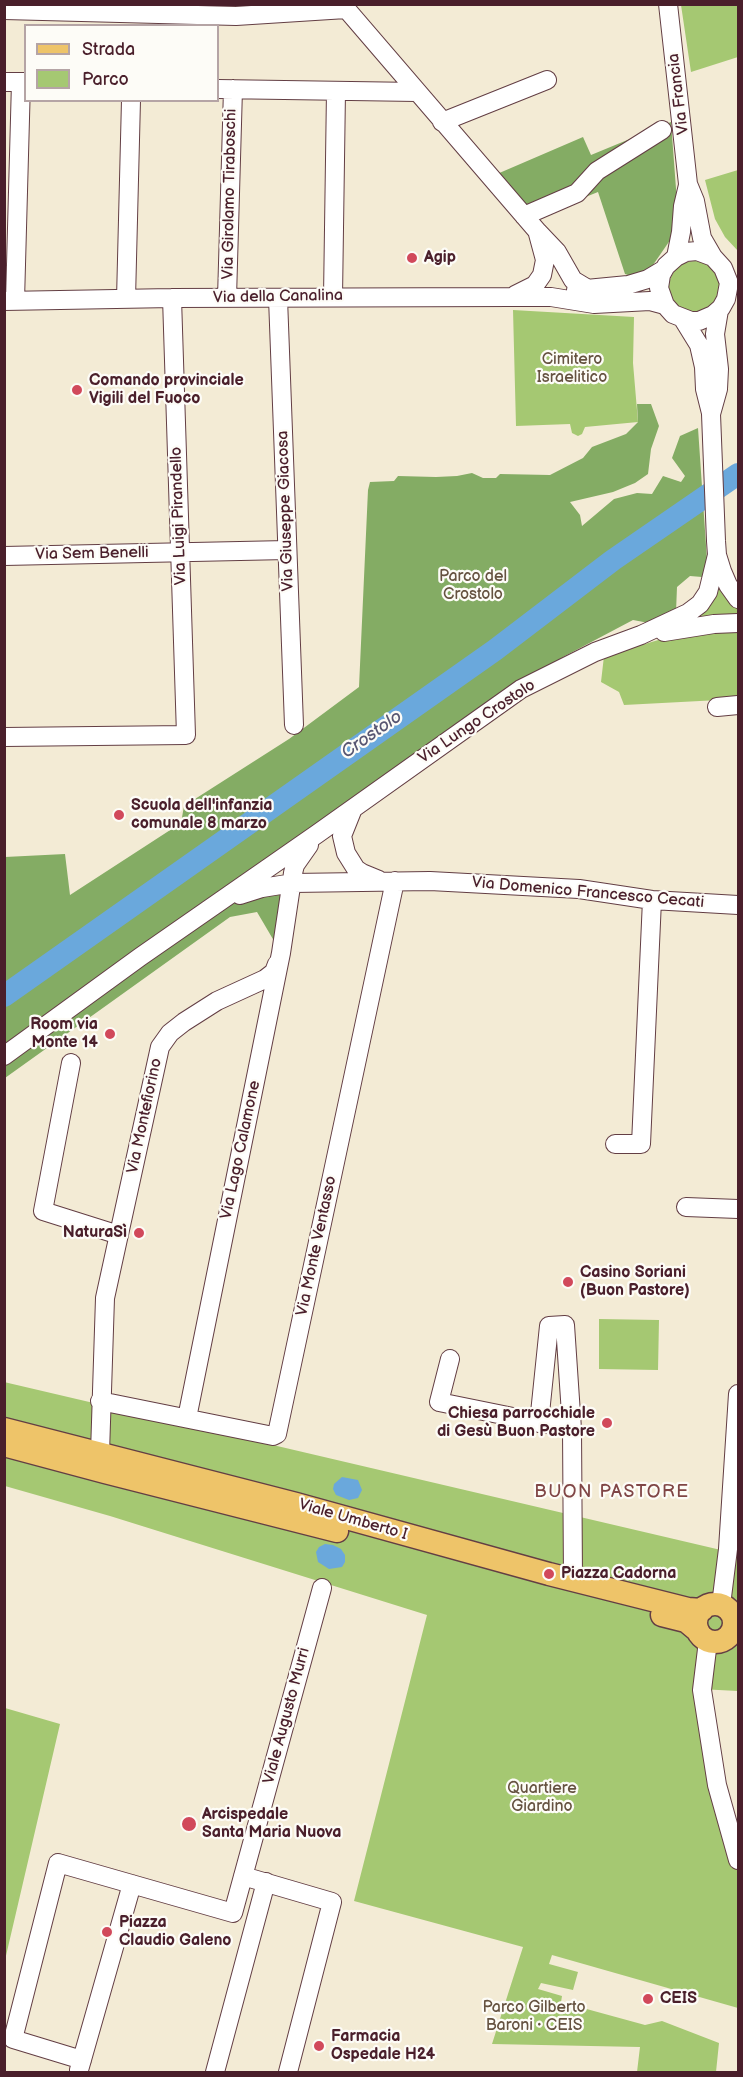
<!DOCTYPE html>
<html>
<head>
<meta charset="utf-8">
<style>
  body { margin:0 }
  #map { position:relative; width:743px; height:2077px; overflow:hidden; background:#f3ebd5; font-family:"Balsamiq Sans",sans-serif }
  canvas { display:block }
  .frame { position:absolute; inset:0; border:6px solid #4a1f2b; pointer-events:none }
  .legend { position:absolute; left:24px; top:24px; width:195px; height:78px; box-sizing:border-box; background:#fdfcf7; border:2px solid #b5a4a5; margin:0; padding:8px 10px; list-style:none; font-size:18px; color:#4a1f2b }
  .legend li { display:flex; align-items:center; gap:12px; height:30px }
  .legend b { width:30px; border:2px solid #b5a4a5 }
</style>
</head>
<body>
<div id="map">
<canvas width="743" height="2077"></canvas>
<div class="frame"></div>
<ul class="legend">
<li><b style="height:8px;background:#eec469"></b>Strada</li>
<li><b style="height:16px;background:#a5c872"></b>Parco</li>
</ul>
</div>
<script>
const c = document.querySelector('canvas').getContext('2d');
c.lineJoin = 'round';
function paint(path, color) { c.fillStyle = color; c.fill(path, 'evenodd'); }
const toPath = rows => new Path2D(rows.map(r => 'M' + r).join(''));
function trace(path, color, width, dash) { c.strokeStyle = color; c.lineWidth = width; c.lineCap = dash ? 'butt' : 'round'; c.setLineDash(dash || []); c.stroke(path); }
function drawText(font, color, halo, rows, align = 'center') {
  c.font = font + ' "Balsamiq Sans",sans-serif'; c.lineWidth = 4.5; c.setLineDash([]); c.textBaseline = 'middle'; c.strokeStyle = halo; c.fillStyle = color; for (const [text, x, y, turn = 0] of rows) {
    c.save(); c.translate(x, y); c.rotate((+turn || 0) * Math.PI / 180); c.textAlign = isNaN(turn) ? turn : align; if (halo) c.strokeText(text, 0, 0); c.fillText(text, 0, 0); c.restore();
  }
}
paint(toPath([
  [681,5,738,5,738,57,691,72],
  [738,170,738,251,725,237,715,219,705,180],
  '669 287a26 26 0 1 1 52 0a26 26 0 1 1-52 0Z',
  [513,310,634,317,633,363,638,422,585,427,582,434,578,436,572,433,570,424,516,426],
  [719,578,735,606,738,608,738,617,684,621],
  [738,629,738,699,624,705,619,692,601,682,604,656,672,636],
  [599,1319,659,1320,658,1370,599,1369],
  [4,1382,738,1554,738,1691,699,1689,716,1791,738,1874,738,2008,552,1955,549,1964,578,1972,573,1990,541,1983,538,1989,562,1996,561,2002,645,2025,662,2021,719,2043,716,2072,637,2072,640,2047,492,2044,523,1947,354,1901,427,1615,110,1516,5,1486],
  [5,1708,60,1724,5,1960,4,1708]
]), '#a5c872');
paint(toPath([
  [671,122,677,202,675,233,653,265,634,277,625,274,598,192,533,218,497,174,583,137,591,155],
  [637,404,651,404,659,426,651,449,648,474,635,483,613,492,570,502,580,515,582,526,614,499,637,493,652,494,663,476,681,482,685,476,672,458,680,436,698,428,707,560,702,577,690,576,677,587,676,612,649,623,633,620,563,657,525,682,214,901,283,888,277,946,257,912,230,917,5,1078,5,857,65,854,70,895,181,823,184,806,289,739,359,687,368,490,370,482,394,481,398,476,436,477,457,476,472,473,483,478,496,478,500,474,550,475,583,458,592,447,626,434,638,422]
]), '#84ac64');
paint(toPath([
  [342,1477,358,1480,362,1490,358,1498,349,1500,336,1495,333,1489,334,1484],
  [325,1544,333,1545,341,1549,345,1555,345,1562,342,1567,329,1569,318,1562,316,1552,319,1547]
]), '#6aa8dc');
trace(toPath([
  [4,996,495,650,613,560,738,474]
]), '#6aa8dc', 22);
const minor = toPath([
  [342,4,538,232,557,252,573,280,588,289],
  [668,4,688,184,695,201,702,238,713,257,723,268,729,283,726,299,721,308,713,315,699,321,691,321,673,314,665,305,659,288,661,275,666,266,676,257,686,252,697,251,713,257],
  [4,10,236,16,346,9],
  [4,82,26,82],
  [218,89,417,92],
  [442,122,547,80],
  [524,216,577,193,597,171,662,130],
  [676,257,681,232,683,206,688,185],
  [576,290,628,285,648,279,663,270],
  [515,295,535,285,542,275,545,260,538,234],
  [333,297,336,91],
  [227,298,233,89],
  [278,298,294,725],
  [126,299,131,100],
  [4,301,172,298,511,297,551,297,594,304,650,301,665,305],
  [15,301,21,82],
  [719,310,715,334,719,369,718,389,711,414,716,541,717,555,722,571,728,585,738,599],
  [683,319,699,345,704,367,705,389,711,413],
  [4,556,287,550],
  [664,632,714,624,738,623],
  [717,707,738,705],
  [4,737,186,735,172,298],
  [352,811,342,836,346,853,356,869,362,873,379,880],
  [240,895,262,888,293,883,430,881,579,889,652,900,738,905],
  [4,1056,140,957,317,834,521,689,595,652,641,635,688,613,700,604,708,592,717,555],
  [71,1063,43,1211,119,1235],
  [615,1144,641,1144,652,900],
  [686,1207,738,1209],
  [450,1359,439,1402,572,1429],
  [100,1401,273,1436,277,1434,395,881],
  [187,1418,281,953,293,873,295,865,309,845],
  [539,1423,549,1326,565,1325,572,1429,573,1579],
  [100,1453,105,1298,160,1047,170,1033,184,1022,217,1001,265,979,274,972,277,964],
  [721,1605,728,1549,738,1394],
  [708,1641,702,1690,717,1785,738,1860],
  [243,1876,332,1902,288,2072],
  [82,2060,13,2039,58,1863,233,1913,322,1588],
  [79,2070,132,1884],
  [215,2072,266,1882]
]);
const major = toPath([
  [4,1429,296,1504,549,1574,688,1609,702,1610],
  [4,1445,105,1472,337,1531],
  '696 1623a19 19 0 1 1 38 0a19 19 0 1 1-38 0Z',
  [662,1615,686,1621,698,1631]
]);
trace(minor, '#633e44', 20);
trace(major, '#633e44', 25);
trace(minor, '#fff', 18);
trace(major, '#eec469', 22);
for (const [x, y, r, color] of [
  [412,258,6,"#d1495b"],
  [77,390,6,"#d1495b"],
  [119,815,6,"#d1495b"],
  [110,1034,6,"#d1495b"],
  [139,1233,6,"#d1495b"],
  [568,1282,6,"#d1495b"],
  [607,1423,6,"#d1495b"],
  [549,1574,6,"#d1495b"],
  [189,1824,8,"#d1495b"],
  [107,1932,6,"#d1495b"],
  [648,1999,6,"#d1495b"],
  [319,2046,6,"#d1495b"]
]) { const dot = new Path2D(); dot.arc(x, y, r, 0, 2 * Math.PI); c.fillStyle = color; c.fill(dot); trace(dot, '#fdfcf7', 2); }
drawText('16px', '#4a1f2b', '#fdfcf7', [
  ["Via Francia",679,94,-97],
  ["Via Girolamo Tiraboschi",230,194,-89],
  ["Via della Canalina",278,297,-1],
  ["Via Giuseppe Giacosa",286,511,-92],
  ["Via Luigi Pirandello",179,516,-92],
  ["Via Sem Benelli",92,554,-1],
  ["Via Lungo Crostolo",477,722,-34],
  ["Via Domenico Francesco Cecati",588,893,5],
  ["Via Montefiorino",145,1116,-78],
  ["Via Lago Calamone",241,1150,-78],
  ["Via Monte Ventasso",317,1246,-78],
  ["Viale Umberto I",353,1520,16],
  ["Viale Augusto Murri",287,1716,-75]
]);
drawText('bold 16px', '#4a1f2b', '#fdfcf7', [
  ["Agip",424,258],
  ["Comando provinciale",89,381],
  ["Vigili del Fuoco",89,399],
  ["Scuola dell'infanzia",131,806],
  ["comunale 8 marzo",131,824],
  ["Room via",98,1025,"right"],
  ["Monte 14",98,1043,"right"],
  ["NaturaSì",127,1233,"right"],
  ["Casino Soriani",580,1273],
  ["(Buon Pastore)",580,1291],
  ["Chiesa parrocchiale",595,1414,"right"],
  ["di Gesù Buon Pastore",595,1432,"right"],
  ["Piazza Cadorna",561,1574],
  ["Arcispedale",202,1815],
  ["Santa Maria Nuova",202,1833],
  ["Piazza",119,1923],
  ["Claudio Galeno",119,1941],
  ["CEIS",660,1999],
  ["Farmacia",331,2037],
  ["Ospedale H24",331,2055]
], 'left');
drawText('16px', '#655240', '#fdfcf7', [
  ["Cimitero",572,360],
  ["Israelitico",572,378],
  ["Parco del",473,577],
  ["Crostolo",473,595],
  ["Quartiere",542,1789],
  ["Giardino",542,1807],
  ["Parco Gilberto",534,2008],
  ["Baroni • CEIS",534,2026]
]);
drawText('italic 18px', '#575672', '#fdfcf7', [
  ["Crostolo",372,735,-35]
]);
c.letterSpacing = '1.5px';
drawText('18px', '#804646', '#fdfcf7', [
  ["BUON PASTORE",612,1492]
]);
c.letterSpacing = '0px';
</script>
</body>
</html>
